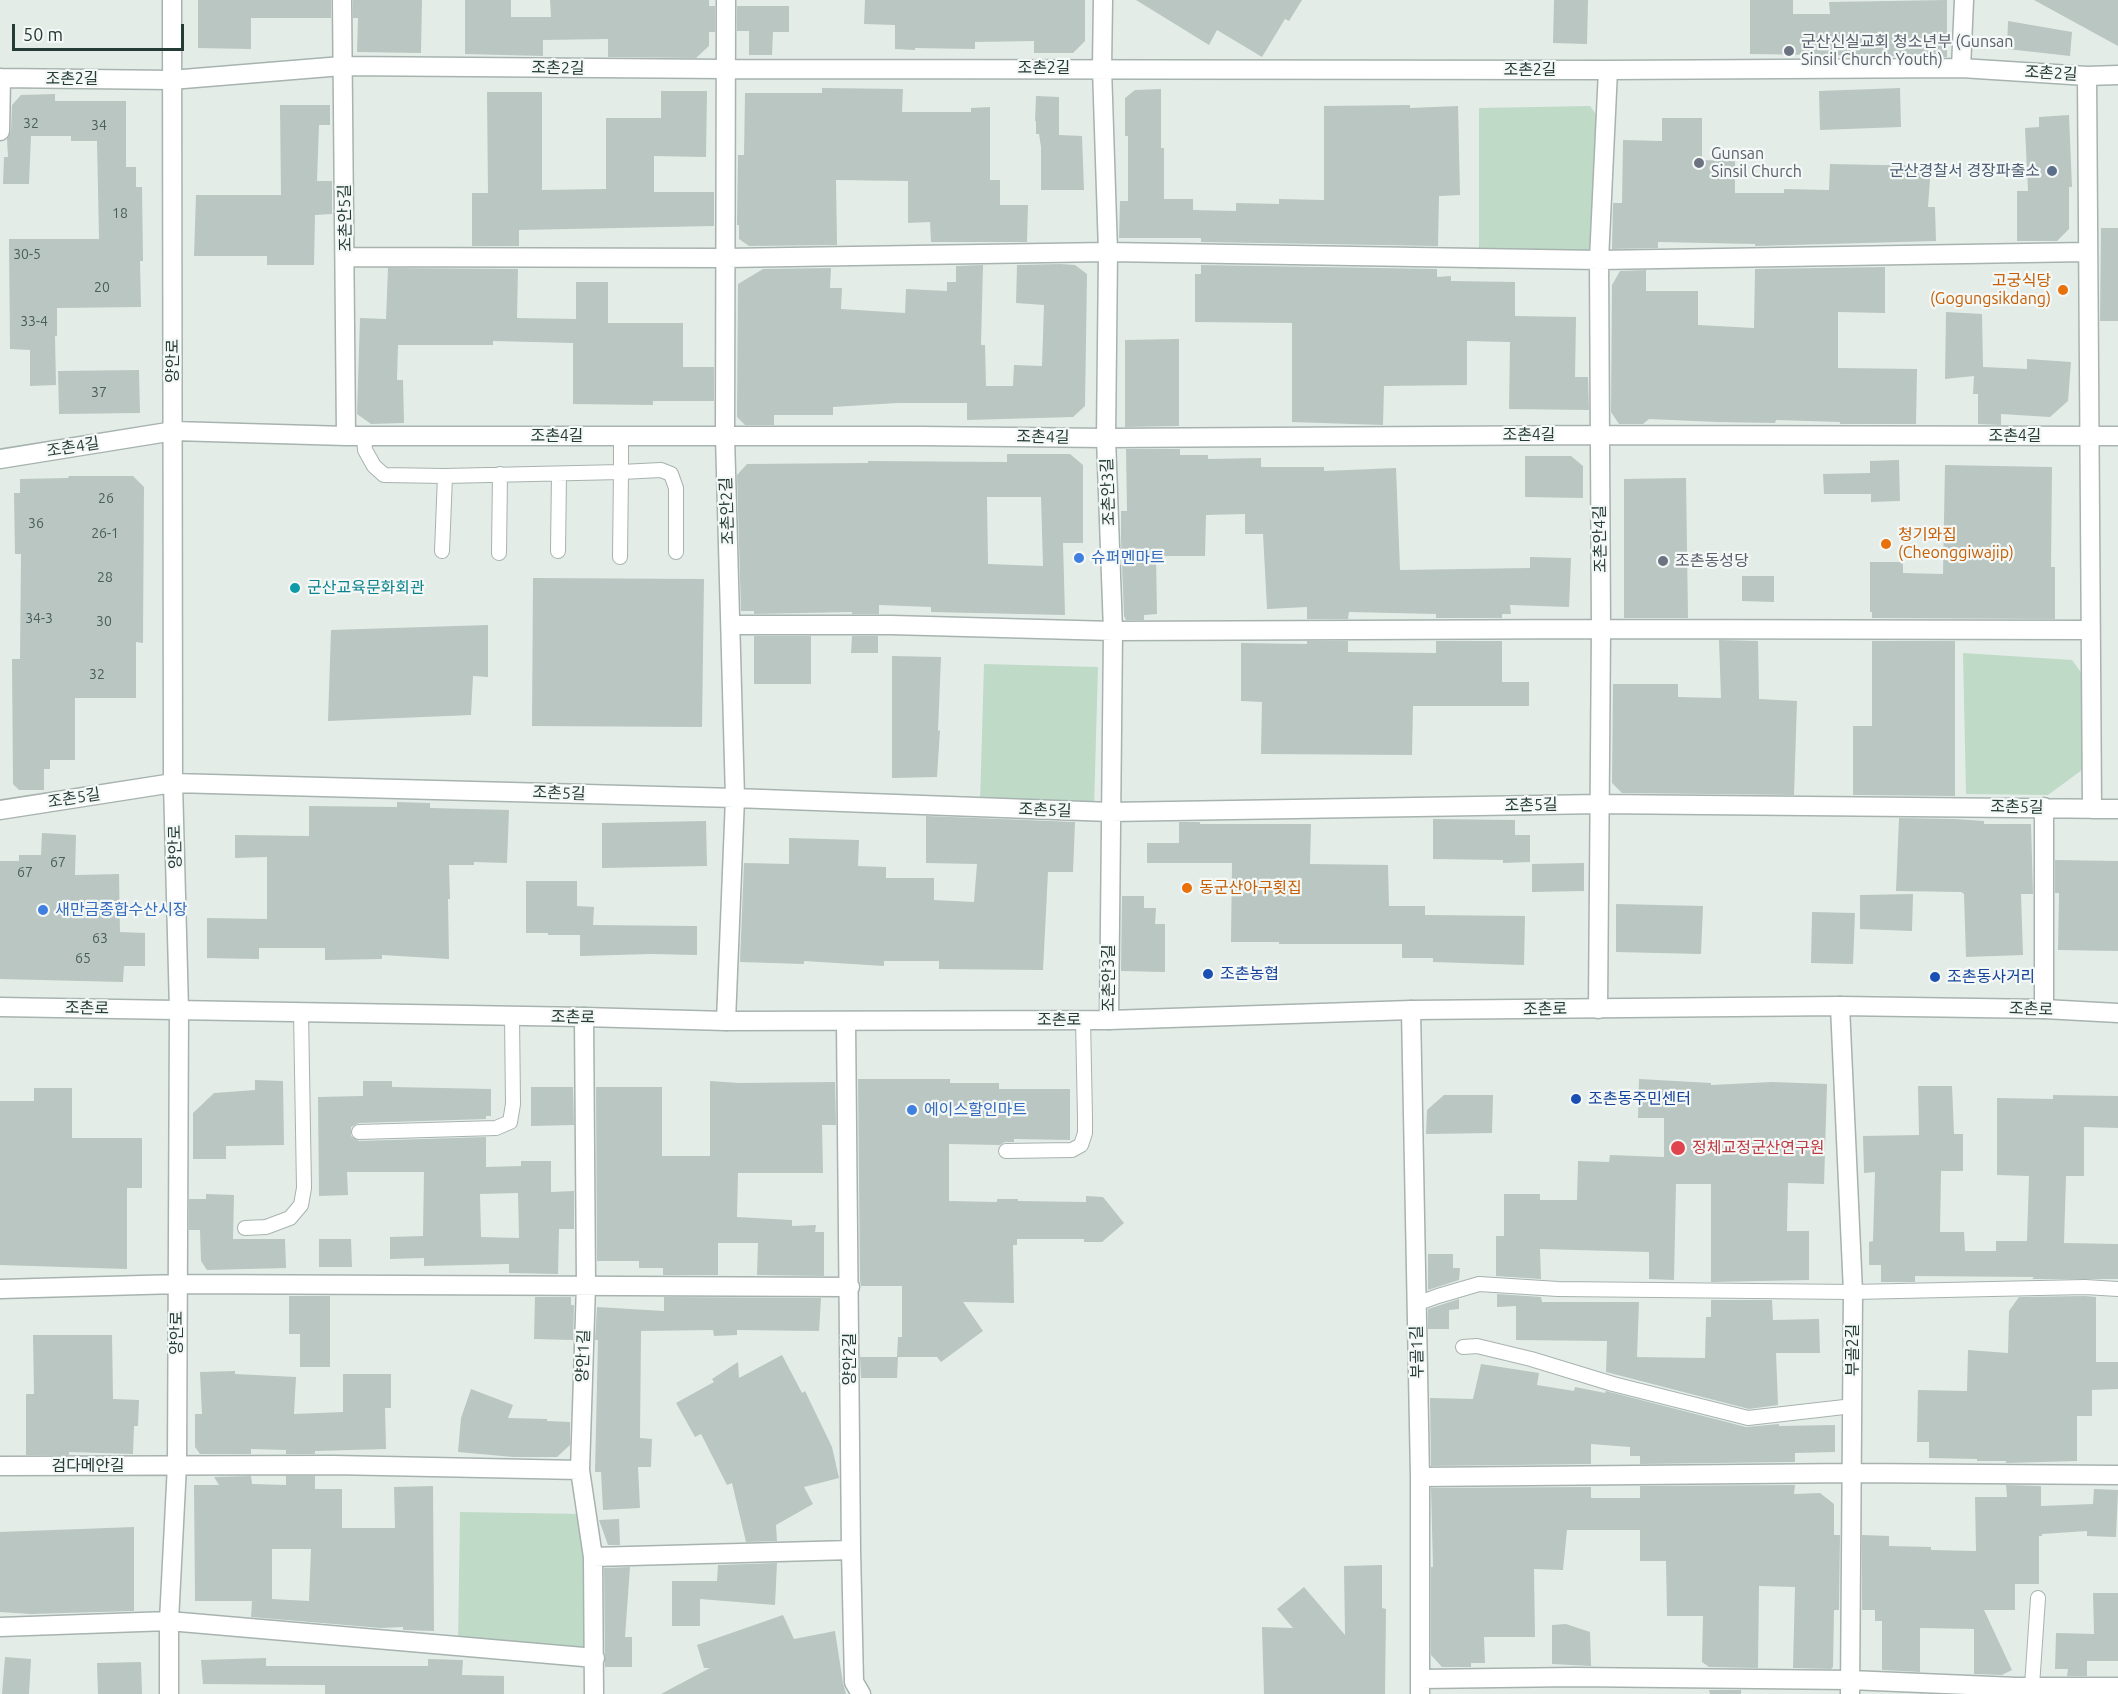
<!DOCTYPE html>
<html>
<head>
<meta charset="utf-8">
<style>
  body { margin:0 }
  #map { position:relative; width:2118px; height:1694px; overflow:hidden; background:#e4ece8; font-family:Ubuntu,sans-serif }
  canvas { display:block }
  .scale { position:absolute; left:12px; top:24px; width:172px; height:27px; box-sizing:border-box; border:3px solid #253b36; border-top:0; padding-left:8px; font-size:18px; line-height:21px; white-space:nowrap; color:#253b36; -webkit-text-stroke:4px #f4f8f6; paint-order:stroke }
</style>
</head>
<body>
<div id="map">
<canvas width="2118" height="1694"></canvas>
<div class="scale">50 m</div>
</div>
<script>
const c = document.querySelector('canvas').getContext('2d');
c.lineJoin = 'round';
function paint(path, color) { c.fillStyle = color; c.fill(path, 'evenodd'); }
const toPath = rows => new Path2D(rows.map(r => 'M' + r).join(''));
function trace(path, color, width, dash) { c.strokeStyle = color; c.lineWidth = width; c.lineCap = dash ? 'butt' : 'round'; c.setLineDash(dash || []); c.stroke(path); }
function drawText(font, color, halo, rows, align = 'center') {
  c.font = font + ' Ubuntu,"Noto Sans KR",sans-serif'; c.lineWidth = 4.5; c.setLineDash([]); c.textBaseline = 'middle'; c.strokeStyle = halo; c.fillStyle = color; for (const [text, x, y, turn = 0] of rows) {
    c.save(); c.translate(x, y); c.rotate((+turn || 0) * Math.PI / 180); c.textAlign = isNaN(turn) ? turn : align; if (halo) c.strokeText(text, 0, 0); c.fillText(text, 0, 0); c.restore();
  }
}
paint(toPath([
  [1590,106,1600,120,1598,251,1585,266,1479,269,1479,108],
  [1963,653,2072,660,2083,675,2082,770,2048,795,1966,794],
  [984,664,1098,667,1094,808,980,804],
  [460,1512,586,1514,584,1647,458,1645]
]), '#bfdac7');
paint(toPath([
  [198,0,331,0,331,18,251,18,251,49,198,48],
  [353,0,422,0,421,53,357,52,358,18,353,18],
  [465,0,511,0,511,17,551,17,550,0,709,0,709,6,715,6,715,32,709,32,709,46,696,58,608,57,608,39,543,40,543,56,465,54],
  [865,0,1085,0,1085,41,1073,53,1034,53,1034,41,975,42,975,49,915,48,915,50,895,49,895,25,864,24],
  [1136,0,1302,0,1289,21,1285,19,1262,57,1217,30,1209,45],
  [1554,0,1588,0,1587,44,1553,43],
  [1750,0,1793,0,1793,14,1830,14,1829,2,1947,0,1947,57,1750,54],
  [2034,0,2118,0,2118,46],
  [737,6,789,6,789,32,773,32,772,55,749,55,749,31,737,31],
  [2008,21,2072,32,2070,56,2007,49],
  [822,88,903,89,902,112,971,112,971,108,990,107,990,180,1000,180,1000,205,1028,205,1027,242,931,242,930,222,908,223,908,181,836,180,837,245,749,246,739,239,739,225,737,225,738,155,744,155,745,93,822,93],
  [1900,88,1901,127,1820,130,1819,91],
  [1161,89,1161,148,1164,148,1164,199,1193,199,1193,210,1236,211,1236,203,1279,204,1279,199,1324,200,1324,106,1410,105,1410,108,1458,106,1460,195,1439,196,1438,246,1201,242,1201,238,1119,238,1120,201,1128,201,1128,136,1125,136,1125,98,1135,90],
  [661,91,707,91,706,157,654,156,654,192,714,192,714,226,519,230,519,246,472,246,472,193,488,193,487,92,542,92,542,190,606,189,606,118,661,118],
  [55,94,55,101,126,101,126,167,136,167,136,187,142,187,143,261,140,261,141,307,57,308,57,336,55,336,56,385,30,386,30,350,10,349,9,239,99,239,97,141,71,141,71,136,31,136,29,184,3,184,4,157,8,157,7,139,11,131,12,105,21,95],
  [1036,96,1059,97,1059,135,1082,136,1084,190,1041,190,1041,147,1039,134,1036,134,1036,121,1035,121],
  [280,105,330,105,330,125,319,125,317,181,332,181,332,214,315,215,314,265,267,265,267,256,194,256,196,195,281,195],
  [2069,115,2072,187,2069,187,2069,229,2057,241,2017,241,2017,191,2028,191,2025,128,2039,127,2039,117],
  [1662,118,1702,118,1702,160,1735,161,1735,193,1784,193,1784,189,1829,190,1830,164,1931,166,1928,207,1935,207,1936,241,1755,246,1755,244,1658,242,1658,248,1612,249,1613,203,1622,203,1623,140,1662,141],
  [2101,228,2118,228,2118,321,2100,321],
  [1060,264,1075,265,1087,274,1085,406,1073,417,967,420,967,403,897,403,833,407,833,415,774,415,774,425,745,425,737,417,738,284,763,269,831,268,830,288,842,288,841,309,905,313,906,289,947,291,947,282,956,282,956,266,983,265,981,345,985,345,986,386,1013,386,1014,365,1042,366,1044,305,1016,303,1017,265],
  [1201,265,1437,269,1437,277,1451,276,1451,281,1515,282,1515,316,1576,317,1575,377,1588,377,1589,410,1509,409,1510,342,1467,341,1467,385,1384,386,1383,425,1292,422,1292,323,1195,322,1195,274,1201,274],
  [1885,267,1885,313,1838,312,1838,368,1917,369,1916,424,1840,424,1840,422,1776,420,1775,423,1717,422,1649,419,1643,424,1619,424,1611,412,1612,285,1620,271,1646,270,1646,291,1698,291,1698,325,1754,328,1755,269],
  [388,268,518,269,517,318,576,319,576,282,608,282,608,323,683,323,683,367,714,367,714,401,653,401,653,405,573,404,573,343,493,341,493,345,398,345,397,380,403,380,404,423,371,424,357,414,360,318,386,319],
  [1946,312,1982,314,1983,367,2027,369,2027,359,2071,362,2068,401,2050,417,2001,414,2001,425,1978,424,1978,394,1973,394,1974,376,1945,379],
  [1179,339,1179,426,1125,427,1125,340],
  [139,370,140,413,59,414,58,371],
  [1126,449,1180,449,1180,455,1208,455,1208,459,1261,458,1261,467,1324,467,1324,471,1396,468,1400,570,1530,568,1530,557,1571,558,1569,607,1510,605,1511,614,1502,614,1502,618,1436,618,1436,614,1349,612,1348,619,1307,619,1307,607,1267,609,1263,534,1245,534,1245,514,1206,515,1205,556,1156,556,1157,614,1144,615,1144,620,1126,620,1124,616,1121,538,1121,511,1127,511],
  [1007,454,1070,454,1083,465,1083,543,1063,543,1065,615,931,612,931,607,879,605,879,614,852,614,852,612,754,614,754,611,741,611,737,475,747,464,868,463,868,461,1007,462],
  [987,497,1041,497,1043,566,988,564],
  [1525,456,1571,456,1583,466,1583,498,1525,497],
  [1899,460,1900,501,1871,502,1871,494,1824,494,1823,474,1870,473,1870,461],
  [1945,465,2052,467,2051,567,2055,567,2055,619,1872,618,1872,612,1870,612,1870,562,1903,562,1903,573,1943,574],
  [69,476,133,476,144,487,143,643,136,642,136,698,75,698,75,760,50,760,50,769,44,769,44,790,19,790,13,784,12,659,20,659,21,554,15,554,14,493,20,493,20,479,68,478],
  [1686,478,1688,618,1624,618,1624,479],
  [1742,576,1774,576,1774,602,1742,601],
  [533,578,704,579,702,727,532,726],
  [488,625,488,677,473,676,471,715,328,721,331,630],
  [754,636,811,636,811,684,754,684],
  [852,636,878,636,878,653,851,653],
  [1719,640,1758,641,1759,699,1797,701,1794,795,1622,793,1612,783,1613,684,1678,684,1678,697,1721,698],
  [1307,641,1348,641,1348,652,1436,653,1436,641,1502,641,1502,682,1529,682,1529,706,1413,706,1412,755,1261,754,1262,702,1241,701,1241,643,1307,644],
  [1872,641,1955,641,1955,796,1853,795,1853,726,1872,726],
  [892,656,941,657,938,731,940,730,937,777,892,778],
  [397,802,430,803,430,808,509,810,507,863,474,862,474,865,449,865,450,899,448,899,449,959,382,955,382,959,325,960,325,948,259,948,259,959,207,958,207,918,267,919,267,857,235,858,235,835,309,836,309,806,397,807],
  [926,816,1075,822,1073,872,1048,872,1043,970,939,969,939,961,884,961,884,966,804,961,804,964,740,962,744,863,789,864,789,838,859,840,858,866,886,867,886,878,934,878,934,900,974,902,977,864,926,863],
  [1899,818,1955,819,1984,821,1984,824,2031,824,2033,894,2021,894,2023,955,1966,957,1964,894,1961,892,1896,891],
  [1433,819,1515,820,1515,835,1530,835,1530,862,1503,863,1503,860,1433,859],
  [706,821,707,866,602,868,602,823],
  [1179,822,1200,822,1200,824,1311,824,1310,864,1388,865,1389,906,1425,906,1425,915,1525,916,1524,965,1433,962,1433,958,1402,958,1402,944,1279,944,1279,942,1231,942,1232,863,1147,863,1147,843,1179,843],
  [42,833,76,835,75,875,119,874,120,932,145,933,145,966,124,966,123,982,0,979,0,861,19,861,19,855,41,855],
  [2055,860,2118,861,2118,951,2058,950,2059,893,2055,893],
  [1584,863,1584,891,1532,892,1532,864],
  [526,881,577,881,577,906,594,907,593,925,697,926,697,955,651,954,580,956,580,935,548,935,548,933,526,933],
  [1913,894,1912,931,1860,929,1860,895],
  [1122,896,1144,896,1144,908,1156,908,1155,924,1165,924,1165,972,1121,971],
  [1616,904,1703,906,1701,954,1616,952],
  [1812,912,1855,913,1853,964,1811,963],
  [858,1079,950,1079,950,1083,999,1083,999,1089,1070,1089,1070,1140,1014,1139,1014,1142,1005,1142,1000,1145,949,1144,949,1201,997,1202,997,1199,1018,1199,1018,1201,1086,1202,1086,1196,1103,1197,1124,1223,1102,1242,1084,1242,1084,1239,1017,1239,1017,1245,1013,1245,1014,1303,963,1302,983,1331,941,1362,937,1357,898,1357,897,1378,861,1378,860,1357,897,1357,898,1337,902,1337,902,1286,861,1286,860,1281],
  [1639,1079,1711,1083,1711,1085,1772,1082,1827,1084,1824,1184,1788,1183,1787,1231,1809,1231,1809,1280,1711,1282,1711,1184,1676,1184,1674,1280,1649,1279,1649,1252,1540,1249,1541,1279,1496,1276,1496,1236,1504,1236,1504,1194,1540,1194,1540,1200,1577,1200,1578,1161,1609,1162,1610,1155,1664,1157,1664,1118,1638,1118],
  [255,1080,283,1081,284,1145,226,1146,226,1159,193,1159,193,1113,214,1093,255,1090],
  [363,1081,392,1081,392,1087,491,1089,491,1116,486,1116,486,1119,359,1123,351,1127,351,1136,359,1141,486,1137,486,1167,521,1166,521,1161,551,1161,551,1192,574,1191,574,1229,559,1229,558,1274,509,1273,509,1264,424,1266,424,1258,390,1259,390,1237,423,1236,424,1172,347,1172,348,1195,319,1196,318,1097,363,1096],
  [518,1193,519,1238,481,1237,480,1194],
  [710,1081,739,1083,835,1082,836,1125,822,1125,823,1173,738,1173,737,1217,792,1220,792,1226,816,1225,815,1232,824,1232,824,1276,757,1275,758,1243,718,1243,718,1275,663,1275,663,1268,639,1268,639,1261,597,1261,596,1087,662,1087,662,1156,710,1156],
  [1918,1086,1952,1086,1954,1134,1963,1134,1963,1171,1941,1171,1940,1232,1964,1232,1965,1251,1996,1251,1996,1241,2027,1241,2029,1176,1997,1175,1997,1098,2053,1099,2053,1095,2118,1096,2118,1128,2084,1127,2084,1176,2066,1176,2064,1243,2118,1244,2118,1279,2032,1279,2034,1277,1915,1276,1915,1282,1881,1282,1881,1265,1869,1265,1869,1242,1873,1241,1875,1172,1864,1173,1863,1136,1919,1135],
  [531,1087,573,1087,574,1125,531,1126],
  [34,1088,72,1088,72,1138,142,1138,142,1188,127,1188,127,1269,0,1265,0,1101,34,1101],
  [1444,1095,1493,1095,1492,1133,1426,1134,1427,1110],
  [206,1194,234,1195,233,1239,285,1239,286,1268,207,1270,201,1261,200,1230,189,1230,189,1199,206,1199],
  [319,1239,351,1239,352,1267,319,1267],
  [1428,1254,1453,1254,1453,1268,1460,1268,1459,1280,1428,1290],
  [1497,1294,1541,1297,1542,1302,1639,1302,1637,1357,1705,1358,1706,1317,1711,1317,1711,1300,1772,1300,1773,1320,1819,1319,1820,1353,1776,1353,1778,1405,1749,1409,1606,1372,1607,1341,1516,1340,1516,1306,1497,1307],
  [289,1296,330,1296,330,1367,300,1367,300,1334,289,1334],
  [2085,1296,2096,1297,2096,1362,2118,1362,2118,1389,2092,1390,2092,1416,2077,1416,2077,1461,2006,1463,2006,1461,1977,1461,1977,1459,1929,1458,1929,1442,1917,1442,1918,1390,1967,1391,1968,1350,2008,1353,2009,1311,2019,1297],
  [535,1297,571,1297,571,1305,574,1305,573,1340,534,1339],
  [664,1297,821,1298,819,1331,737,1330,737,1335,714,1336,713,1330,641,1331,640,1438,652,1439,651,1467,638,1467,640,1508,603,1510,601,1472,595,1472,598,1340,595,1340,597,1307,664,1311],
  [1459,1299,1459,1309,1449,1310,1449,1329,1428,1329,1428,1309],
  [33,1335,112,1335,113,1399,139,1400,138,1426,134,1426,133,1454,69,1452,69,1455,26,1455,26,1394,34,1394],
  [782,1355,802,1393,805,1391,832,1447,839,1478,804,1487,813,1504,776,1525,777,1541,746,1542,732,1483,727,1485,701,1434,695,1437,676,1403,714,1382,712,1379,738,1362,739,1378],
  [1481,1364,1539,1373,1537,1385,1574,1391,1575,1387,1605,1393,1606,1391,1746,1427,1779,1424,1779,1426,1835,1425,1835,1452,1795,1453,1795,1462,1640,1464,1640,1456,1630,1456,1630,1447,1591,1444,1591,1464,1431,1466,1430,1398,1473,1399],
  [235,1371,235,1374,296,1377,294,1414,343,1412,343,1374,391,1374,391,1408,385,1408,386,1449,315,1451,315,1454,286,1454,286,1450,251,1449,251,1454,200,1454,195,1447,195,1414,202,1414,200,1372],
  [471,1389,513,1405,508,1418,547,1419,547,1421,570,1422,570,1445,557,1457,513,1457,458,1452,461,1418],
  [251,1476,252,1484,286,1485,286,1476,315,1476,315,1489,342,1489,342,1528,395,1528,394,1487,433,1486,434,1631,403,1630,403,1627,381,1628,251,1617,252,1601,195,1601,194,1485,219,1485,214,1477],
  [272,1549,311,1549,309,1601,272,1599],
  [1795,1485,1794,1494,1820,1493,1834,1504,1834,1535,1840,1535,1839,1610,1834,1610,1833,1667,1831,1669,1793,1668,1795,1587,1759,1586,1758,1668,1709,1667,1702,1662,1703,1616,1667,1616,1666,1561,1640,1561,1640,1530,1567,1530,1563,1570,1534,1569,1535,1637,1484,1637,1485,1663,1471,1663,1471,1667,1442,1667,1431,1655,1431,1567,1433,1567,1431,1488,1591,1487,1591,1498,1640,1498,1640,1486],
  [2006,1485,2041,1486,2041,1506,2093,1504,2094,1489,2118,1490,2116,1537,2087,1536,2087,1531,2042,1534,2042,1536,2039,1536,2039,1584,2015,1584,2015,1610,1984,1610,2012,1670,2002,1675,1974,1674,1974,1629,1920,1628,1920,1672,1882,1670,1882,1621,1875,1621,1875,1610,1862,1610,1862,1535,1889,1536,1889,1546,1931,1547,1931,1550,1976,1551,1975,1497,2007,1497],
  [619,1519,620,1545,608,1545,599,1520],
  [134,1527,134,1611,31,1614,0,1612,0,1532],
  [777,1563,775,1605,700,1599,700,1626,672,1626,672,1581,717,1581,718,1565],
  [1382,1565,1382,1608,1386,1609,1385,1694,1264,1694,1262,1627,1293,1628,1277,1609,1304,1587,1345,1635,1344,1566],
  [630,1567,625,1637,632,1637,632,1667,605,1667,604,1568],
  [2093,1593,2118,1593,2118,1661,2087,1661,2087,1676,2067,1676,2068,1669,2055,1669,2056,1633,2094,1634],
  [783,1615,794,1639,835,1631,843,1683,846,1694,661,1694,710,1668,704,1668,697,1645],
  [1566,1624,1590,1632,1591,1666,1552,1664,1552,1625],
  [5,1657,31,1659,29,1694,2,1694],
  [266,1658,266,1666,428,1666,428,1659,463,1660,462,1675,504,1676,504,1694,325,1694,325,1685,203,1684,201,1660],
  [141,1662,142,1694,98,1694,97,1663],
  [1709,1690,1741,1690,1741,1694,1710,1694]
]), '#b9c6c1');
const service = toPath([
  [364,436,365,450,374,466,384,475,445,476,621,472,621,436],
  [442,551,445,476],
  [558,551,559,474],
  [499,553,500,474],
  [620,557,621,472,661,470,671,474,676,488,676,552],
  [359,1132,496,1128,510,1122,513,1104,512,1016],
  [1006,1151,1072,1150,1081,1145,1085,1133,1085,1118,1083,1020],
  [245,1228,266,1227,290,1218,301,1205,304,1188,301,1012],
  [1416,1304,1438,1296,1479,1284,1558,1289,1853,1292,2085,1287,2118,1289],
  [1463,1347,1477,1346,1531,1359,1613,1384,1748,1418,1853,1406],
  [2032,1686,2038,1598]
]);
const minor = toPath([
  [342,0,346,436],
  [726,0,725,436,735,798,726,1021],
  [1103,0,1102,68,1108,252,1106,438,1113,631,1109,1020],
  [1961,68,1964,0],
  [2087,76,2092,809],
  [0,78,171,80,342,66,725,69,1608,70,1961,68,2087,76,2118,75],
  [0,131,1,78],
  [345,257,726,258,1108,252,1599,260,2087,252],
  [0,459,174,431,346,436,921,436,1106,438,1599,435,2118,436],
  [731,625,891,625,1113,631,1601,629,2090,630],
  [2044,807,2044,1009],
  [0,810,173,783,735,798,1110,812,1600,804,2118,809],
  [1840,1006,1853,1292,1850,1694],
  [1598,1009,1601,629,1599,260,1608,70],
  [1411,1010,1420,1477,1420,1694],
  [584,1017,586,1285,580,1470,593,1557,594,1694],
  [846,1022,851,1550,854,1682,861,1694],
  [0,1289,178,1284,850,1287],
  [0,1466,333,1465,580,1470],
  [1420,1477,1853,1473,2118,1475],
  [593,1557,851,1550],
  [0,1627,169,1621,595,1658],
  [1420,1679,1575,1677,1850,1680,2016,1687,2118,1687],
  [169,1694,169,1621,177,1465,179,1010,173,783,172,0]
]);
const tertiary = toPath([
  [0,1007,584,1017,726,1021,1109,1020,1411,1010,1840,1006,2044,1009,2118,1013]
]);
trace(service, '#a7b3af', 16);
trace(minor, '#a7b3af', 21);
trace(tertiary, '#a7b3af', 21);
trace(service, '#fff', 14);
trace(minor, '#fff', 18);
trace(tertiary, '#fff', 18);
for (const [x, y, r, color] of [
  [1789,51,6,"#6b7280"],
  [1699,163,6,"#6b7280"],
  [2052,171,6,"#5c6f8a"],
  [2063,290,6,"#e8710a"],
  [1886,544,6,"#e8710a"],
  [1079,558,6,"#3f7fe0"],
  [1663,561,6,"#6b7280"],
  [295,588,6,"#0f9aa8"],
  [1187,888,6,"#e8710a"],
  [43,910,6,"#3f7fe0"],
  [1208,974,6,"#1a4fb4"],
  [1935,977,6,"#1a4fb4"],
  [1576,1099,6,"#1a4fb4"],
  [912,1110,6,"#3f7fe0"],
  [1678,1148,8,"#e0444e"]
]) { const dot = new Path2D(); dot.arc(x, y, r, 0, 2 * Math.PI); c.fillStyle = color; c.fill(dot); trace(dot, '#f4f8f6', 2); }
drawText('14px', '#4a5e59', null, [
  ["32",31,123],
  ["34",99,125],
  ["18",120,213],
  ["30-5",27,254],
  ["20",102,287],
  ["33-4",34,321],
  ["37",99,392],
  ["26",106,498],
  ["36",36,523],
  ["26-1",105,533],
  ["28",105,577],
  ["34-3",39,618],
  ["30",104,621],
  ["32",97,674],
  ["67",58,862],
  ["67",25,872],
  ["63",100,938],
  ["65",83,958]
]);
drawText('16px', '#5b616d', '#f4f8f6', [
  ["군산신실교회 청소년부 (Gunsan",1801,42],
  ["Sinsil Church Youth)",1801,60],
  ["Gunsan",1711,154],
  ["Sinsil Church",1711,172],
  ["조촌동성당",1675,561]
], 'left');
drawText('16px', '#253b36', '#f4f8f6', [
  ["조촌2길",558,68,1],
  ["조촌2길",1044,68],
  ["조촌2길",1530,70],
  ["조촌2길",2051,73,3],
  ["조촌2길",72,79],
  ["조촌안5길",345,218,-91],
  ["양안로",173,361,-90],
  ["조촌4길",1529,435],
  ["조촌4길",557,436],
  ["조촌4길",2015,436],
  ["조촌4길",1043,437,1],
  ["조촌4길",73,447,-9],
  ["조촌안3길",1108,492,-92],
  ["조촌안2길",727,511,-92],
  ["조촌안4길",1600,539,-91],
  ["조촌5길",559,793,2],
  ["조촌5길",74,798,-9],
  ["조촌5길",1531,805,-1],
  ["조촌5길",2017,807,1],
  ["조촌5길",1045,810,2],
  ["양안로",175,847,-91],
  ["조촌안3길",1109,978,-90],
  ["조촌로",87,1008,1],
  ["조촌로",1545,1009,-1],
  ["조촌로",2031,1009,2],
  ["조촌로",573,1017,1],
  ["조촌로",1059,1020],
  ["양안로",177,1333,-90],
  ["부골2길",1853,1350,-90],
  ["부골1길",1417,1352,-91],
  ["양안1길",583,1356,-88],
  ["양안2길",850,1359,-90],
  ["검다메안길",88,1466]
]);
drawText('16px', '#4e5e75', '#f4f8f6', [
  ["군산경찰서 경장파출소",2040,171]
], 'right');
drawText('16px', '#c56008', '#f4f8f6', [
  ["고궁식당",2051,281,"right"],
  ["(Gogungsikdang)",2051,299,"right"],
  ["청기와집",1898,535],
  ["(Cheonggiwajip)",1898,553],
  ["동군산아구횟집",1199,888]
], 'left');
drawText('16px', '#366cbe', '#f4f8f6', [
  ["슈퍼멘마트",1091,558],
  ["새만금종합수산시장",55,910],
  ["에이스할인마트",924,1110]
], 'left');
drawText('16px', '#0d838f', '#f4f8f6', [
  ["군산교육문화회관",307,588]
], 'left');
drawText('16px', '#164399', '#f4f8f6', [
  ["조촌농협",1220,974],
  ["조촌동사거리",1947,977],
  ["조촌동주민센터",1588,1099]
], 'left');
drawText('16px', '#be3a42', '#f4f8f6', [
  ["정체교정군산연구원",1692,1148]
], 'left');
</script>
</body>
</html>
